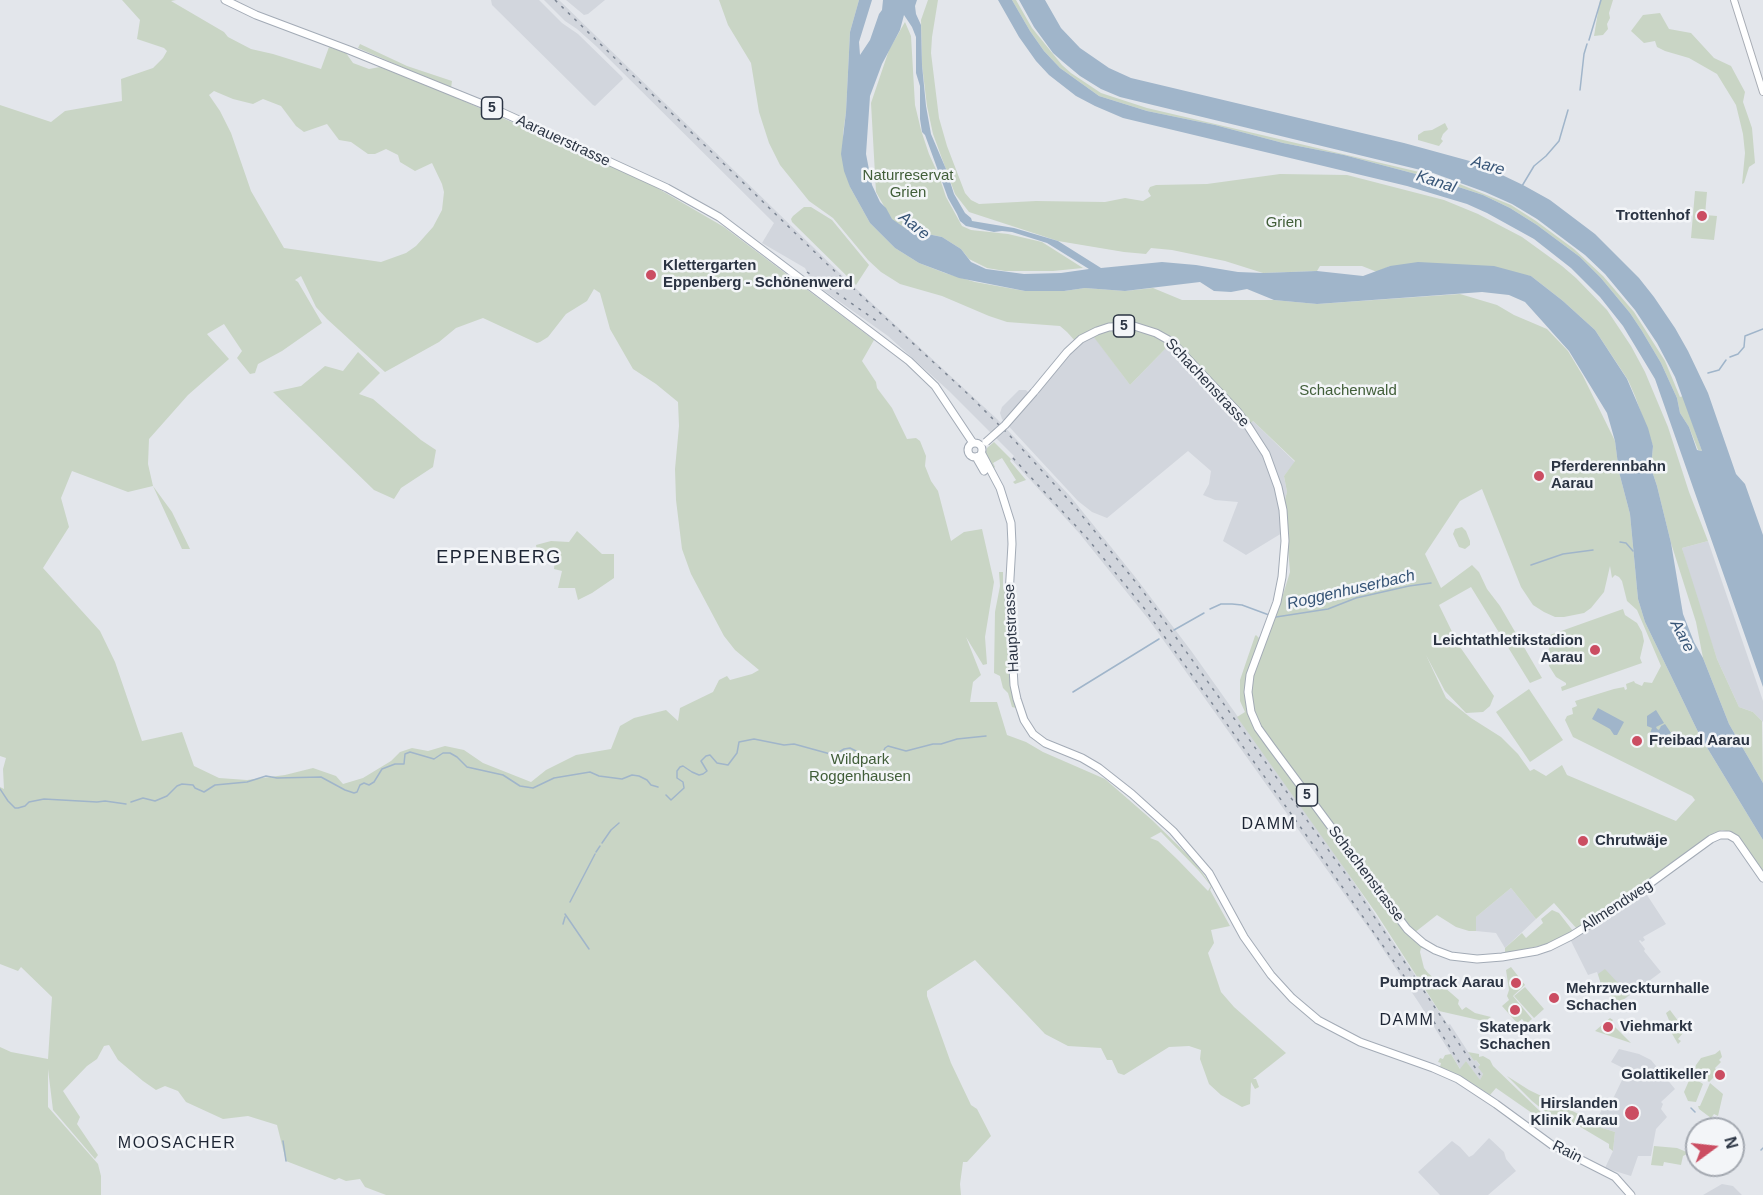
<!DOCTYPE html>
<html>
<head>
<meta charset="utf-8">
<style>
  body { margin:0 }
  #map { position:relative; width:1763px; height:1195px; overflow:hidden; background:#e3e6eb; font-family:Arial,sans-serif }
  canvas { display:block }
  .north { position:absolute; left:1685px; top:1117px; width:60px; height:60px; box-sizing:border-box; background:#f3f5f8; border:2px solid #a3a8b0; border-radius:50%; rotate:75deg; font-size:16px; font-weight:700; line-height:24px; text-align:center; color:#2b3443 }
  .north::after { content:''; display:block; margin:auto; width:21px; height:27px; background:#cb4d62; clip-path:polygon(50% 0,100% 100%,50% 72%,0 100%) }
</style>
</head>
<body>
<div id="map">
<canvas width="1763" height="1195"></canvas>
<div class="north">N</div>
</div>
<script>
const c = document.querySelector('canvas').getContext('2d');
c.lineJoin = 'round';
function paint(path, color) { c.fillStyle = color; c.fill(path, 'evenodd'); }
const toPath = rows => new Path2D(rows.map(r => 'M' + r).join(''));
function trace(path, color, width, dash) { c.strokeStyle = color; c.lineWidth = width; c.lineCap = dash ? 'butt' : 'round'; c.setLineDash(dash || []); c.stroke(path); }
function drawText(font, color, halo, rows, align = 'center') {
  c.font = font + ' Arial,sans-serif'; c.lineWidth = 5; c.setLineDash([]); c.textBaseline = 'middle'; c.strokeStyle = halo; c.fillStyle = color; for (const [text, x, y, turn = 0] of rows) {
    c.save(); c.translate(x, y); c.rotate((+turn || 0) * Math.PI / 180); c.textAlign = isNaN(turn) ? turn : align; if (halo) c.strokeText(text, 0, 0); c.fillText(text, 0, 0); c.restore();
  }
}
paint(toPath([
  [491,0,539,0,562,23,578,34,622,77,623,79,595,106,593,105,492,5],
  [544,0,559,0,848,281,997,419,1070,496,1136,578,1192,652,1338,858,1448,1025,1450,1024,1474,1061,1476,1060,1480,1066,1483,1074,1480,1081,1466,1061,1461,1070,1419,1003,1372,933,1149,620,1079,533,1011,459,1014,456,949,391,888,336,812,282,805,268,762,243,774,223,596,46,577,29,565,21],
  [566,0,605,0,588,14,584,15],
  [1093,335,1130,385,1172,342,1249,425,1253,421,1295,462,1284,476,1287,492,1284,503,1287,530,1246,555,1223,541,1238,502,1215,500,1203,495,1209,484,1211,471,1188,451,1107,518,1092,512,1078,501,1002,419,1000,413,1002,407,1019,390,1026,390,1033,397,1038,395,1042,385,1058,366,1082,342],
  [1708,541,1763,701,1763,722,1753,712,1739,707,1717,659,1694,591,1682,548],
  [1511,888,1536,919,1505,948,1496,933,1476,931,1476,917],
  [1644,895,1647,895,1666,924,1643,937,1645,940,1642,942,1640,940,1639,941,1645,949,1644,951,1661,972,1618,1004,1601,984,1597,972,1588,975,1571,941],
  [1619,1049,1639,1054,1651,1060,1675,1089,1661,1102,1663,1104,1661,1109,1667,1117,1656,1129,1651,1156,1638,1156,1631,1176,1605,1168,1613,1151,1615,1132,1596,1126,1595,1122,1604,1106,1609,1107,1624,1076,1625,1069,1611,1062],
  [1489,1138,1504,1152,1506,1159,1516,1171,1488,1195,1440,1195,1418,1172,1452,1141,1460,1147,1469,1157,1473,1155],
  [1722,1184,1733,1186,1742,1195,1703,1195]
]), '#d2d6dd');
paint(toPath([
  [122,0,176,0,171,1,224,32,228,37,251,49,273,54,321,69,329,47,346,53,353,63,369,69,380,67,450,95,640,178,724,227,874,340,862,361,876,382,877,388,892,408,907,439,916,438,920,441,926,456,925,466,931,481,938,491,951,541,964,532,982,529,994,582,985,637,987,664,983,665,966,637,981,675,973,682,970,702,997,702,1007,735,1026,742,1043,752,1105,779,1152,820,1193,860,1212,886,1210,890,1230,926,1211,930,1214,943,1208,953,1221,992,1234,1007,1286,1053,1253,1079,1256,1079,1259,1087,1255,1089,1251,1082,1250,1104,1242,1107,1221,1095,1209,1084,1200,1059,1201,1050,1189,1046,1169,1047,1124,1075,1118,1073,1112,1060,1107,1060,1101,1048,1068,1046,1045,1034,975,960,927,991,927,996,951,1063,971,1105,977,1109,991,1136,967,1162,963,1162,960,1184,961,1195,386,1195,365,1187,360,1179,346,1181,339,1178,335,1180,286,1161,277,1125,248,1116,223,1119,186,1102,178,1091,165,1086,156,1090,143,1081,118,1060,109,1045,104,1046,97,1059,87,1066,63,1091,80,1117,77,1124,98,1155,95,1159,53,1110,48,1069,48,1107,98,1164,101,1176,101,1195,0,1195,0,1047,11,1052,48,1059,52,997,21,967,18,971,0,964,0,787,4,789,3,769,6,758,0,756,0,105,51,122,65,111,122,101,121,79,153,68,163,58,167,51,164,48,137,39,140,20],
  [214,91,233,99,253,104,263,99,281,106,296,126,304,132,327,124,339,140,351,142,368,154,375,154,386,149,398,155,400,162,415,171,432,163,442,184,444,192,442,210,433,227,416,246,406,253,381,262,284,248,251,191,231,133,220,111,209,95],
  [301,276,316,307,327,319,385,372,439,342,456,328,483,318,537,343,540,342,548,337,566,314,587,301,594,289,600,293,610,329,633,369,656,384,678,402,679,426,675,469,676,500,682,549,691,574,724,636,735,650,759,670,752,674,730,680,727,676,719,680,713,692,680,708,678,721,666,710,634,718,620,726,611,749,576,755,546,770,531,782,483,763,464,750,445,746,428,751,412,748,400,752,391,761,363,778,343,784,336,776,313,768,285,775,247,780,219,778,194,766,182,732,142,741,115,662,100,631,43,568,69,527,61,498,72,471,128,492,153,486,182,549,190,549,172,512,153,486,148,464,149,439,188,395,229,359,207,334,224,324,242,351,237,358,250,374,255,373,258,364,282,351,322,323,298,282,295,280],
  [1161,832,1199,871,1211,886,1208,891,1177,859,1158,841,1150,838],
  [719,0,859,0,850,32,846,112,843,134,850,187,870,223,895,248,919,263,945,273,975,282,1025,291,1064,291,1085,288,1125,291,1153,288,1182,300,1274,300,1317,304,1460,294,1497,305,1514,315,1547,329,1568,351,1583,376,1615,441,1619,472,1630,514,1638,599,1645,622,1700,736,1763,840,1763,874,1737,836,1730,832,1722,830,1714,833,1639,889,1638,887,1637,890,1577,929,1554,903,1536,919,1511,888,1476,917,1476,931,1469,931,1456,927,1437,915,1414,933,1404,922,1256,720,1251,703,1251,687,1255,663,1278,611,1290,572,1284,503,1287,492,1284,476,1295,461,1253,421,1248,426,1171,343,1130,385,1093,336,1076,342,1067,332,1060,326,1007,322,989,316,942,296,900,284,881,272,868,260,833,218,809,201,780,165,769,143,759,112,751,63,728,25],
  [1482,489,1521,587,1533,605,1544,612,1555,617,1564,617,1584,613,1591,608,1604,592,1610,566,1612,578,1615,575,1619,577,1622,581,1627,601,1637,610,1661,666,1652,683,1644,682,1642,686,1635,683,1634,681,1626,684,1627,689,1625,690,1624,687,1614,689,1575,701,1577,706,1572,708,1573,714,1567,716,1565,720,1573,737,1692,796,1695,800,1676,821,1567,775,1562,765,1546,776,1534,769,1530,771,1518,754,1501,737,1471,718,1446,698,1426,655,1445,691,1466,713,1483,712,1490,706,1494,696,1458,644,1439,605,1471,587,1530,683,1542,678,1500,606,1487,589,1479,572,1472,565,1441,588,1425,554,1460,501],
  [928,0,938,0,932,37,931,53,939,118,947,146,965,193,971,200,979,204,1036,201,1105,202,1125,198,1143,201,1151,196,1148,191,1150,187,1156,185,1207,184,1280,174,1347,175,1444,200,1478,214,1522,237,1562,266,1576,278,1607,310,1631,346,1645,372,1668,427,1689,492,1708,541,1682,548,1717,659,1739,707,1753,712,1762,721,1763,783,1729,724,1703,658,1696,622,1671,543,1657,486,1651,468,1653,446,1635,396,1628,380,1595,330,1563,301,1531,276,1390,266,1377,272,1362,266,1320,266,1317,271,1263,273,1225,261,1172,250,1151,248,1146,254,1124,252,1058,241,969,212,955,194,933,134,927,106,922,65,921,20],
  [1012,0,1016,0,1032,28,1062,65,1071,73,1101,93,1147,108,1432,175,1457,183,1511,205,1536,221,1574,249,1603,276,1634,312,1665,361,1680,397,1683,396,1702,451,1698,450,1689,427,1680,413,1677,398,1661,363,1642,331,1630,313,1601,278,1580,257,1537,225,1510,208,1483,195,1431,178,1344,155,1283,143,1215,125,1147,111,1099,96,1060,68,1044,51,1030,31],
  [1600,0,1613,0,1609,13,1610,18,1607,24,1608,29,1603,35,1594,36],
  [1660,13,1669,29,1691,33,1714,58,1731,66,1745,92,1743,102,1752,128,1755,163,1749,167,1744,183,1742,184,1745,153,1743,134,1736,105,1717,74,1689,58,1665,51,1657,47,1655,41,1644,43,1631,31,1643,15],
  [905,22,911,36,915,105,921,130,929,154,939,176,946,197,962,226,971,230,1008,234,1042,242,1083,268,1053,271,1005,271,987,268,969,259,961,249,942,237,908,230,892,220,876,192,871,103,889,50],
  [360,44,407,66,452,81,451,88,358,48],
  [1445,123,1448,129,1443,134,1441,139,1443,141,1439,146,1418,140,1418,135,1424,131,1432,130],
  [1695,191,1707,192,1705,215,1717,216,1714,240,1691,238],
  [804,207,811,207,832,220,869,265,856,285,792,222,791,219,793,216],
  [358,352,380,373,359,394,373,399,421,440,436,450,433,467,401,488,394,499,374,490,273,392,301,386,325,366,343,371],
  [994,442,1011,459,1010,461,1026,480,1015,484,1013,482,1016,480,1002,458,993,463,995,467,994,468,985,456,987,448],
  [1462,527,1466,531,1470,541,1470,545,1465,549,1459,547,1453,534,1455,529],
  [577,531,602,554,614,554,614,578,592,593,578,600,575,588,558,588,562,571,554,569,555,558,538,556,536,545,551,541,569,542],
  [999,572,1003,572,1003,587,1005,593,1011,681,1016,708,1012,707,1008,693,1003,688,1000,676,994,673,995,612,1000,586],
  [1623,609,1625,615,1637,623,1642,632,1644,641,1640,658,1642,663,1562,691,1561,687,1566,685,1566,683,1556,677,1549,666,1548,651,1552,640,1550,635],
  [1256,635,1260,639,1247,674,1250,716,1396,918,1428,949,1421,948,1420,952,1424,968,1428,973,1459,1000,1458,1004,1462,1010,1466,1007,1475,1013,1491,1017,1488,1019,1483,1021,1439,1011,1376,913,1237,717,1245,712,1240,701,1240,680,1255,636],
  [1529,689,1563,740,1530,762,1496,712],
  [1552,910,1559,913,1573,931,1551,943,1505,954,1505,948,1522,933,1526,938,1543,923,1541,919],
  [1511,967,1525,985,1513,996,1532,1019,1526,1024,1522,1019,1517,1023,1502,1006,1509,1000,1507,996,1509,990,1506,970],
  [1605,969,1629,995,1618,1004,1601,984,1598,974],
  [1525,987,1544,1009,1534,1018,1514,996],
  [1670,1010,1679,1022,1677,1024,1683,1033,1678,1039,1681,1041,1678,1044,1671,1032,1672,1031,1669,1026,1671,1025,1666,1013],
  [1610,1018,1613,1020,1611,1023,1631,1043,1595,1031],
  [1720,1050,1722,1057,1719,1060,1721,1062,1715,1068,1718,1073,1709,1082,1695,1069,1696,1065,1701,1058,1715,1054],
  [1468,1052,1479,1054,1479,1057,1483,1056,1490,1060,1493,1066,1545,1116,1549,1122,1542,1120,1496,1088,1490,1095,1466,1080,1440,1067,1441,1063,1438,1062,1440,1058,1443,1059,1445,1055,1451,1054,1460,1069,1466,1061,1480,1080,1483,1074,1478,1067,1480,1065,1476,1060,1474,1061],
  [1507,1076,1529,1090,1595,1122,1596,1126,1615,1132,1613,1151,1609,1148,1609,1144,1567,1119,1565,1122,1553,1118,1532,1101],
  [1691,1076,1703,1084,1696,1102,1688,1101,1684,1092],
  [1710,1083,1723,1094,1718,1116,1714,1114,1711,1118,1699,1109,1698,1106,1700,1106],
  [1654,1146,1677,1148,1689,1153,1683,1156,1681,1165,1664,1162,1663,1166,1651,1165]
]), '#c9d5c5');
paint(toPath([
  [859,0,872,0,859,42,860,55,870,40,879,14,882,10,883,0,917,0,915,6,916,14,921,25,922,65,926,106,931,134,946,169,954,194,965,213,971,218,972,221,1014,228,1058,241,1101,268,1162,262,1196,265,1238,272,1263,273,1317,271,1363,276,1390,266,1418,262,1494,266,1531,276,1563,301,1595,330,1627,379,1648,428,1653,446,1651,468,1657,486,1671,543,1683,614,1694,642,1703,658,1729,724,1763,783,1763,840,1700,736,1645,622,1638,599,1630,514,1619,472,1615,441,1607,413,1569,351,1525,302,1509,295,1482,292,1317,304,1274,300,1247,289,1231,292,1214,291,1200,282,1125,291,1085,288,1064,291,1025,291,959,278,919,263,895,248,870,223,850,187,844,171,841,154,846,112,850,32],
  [904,15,912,27,916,37,916,73,920,86,920,119,922,132,925,135,948,198,957,214,960,221,966,226,994,232,1002,231,1012,232,1047,243,1089,269,1061,273,1024,274,986,269,971,262,961,249,942,237,908,230,892,219,886,208,880,202,872,185,866,154,870,96,882,64,900,30],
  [998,0,1012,0,1030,31,1044,51,1060,68,1099,96,1147,111,1215,125,1283,143,1344,155,1431,178,1483,195,1510,208,1537,225,1580,257,1601,278,1630,313,1642,331,1661,363,1677,398,1680,413,1689,427,1697,450,1702,451,1675,377,1657,343,1635,310,1605,274,1585,255,1537,219,1512,204,1485,192,1433,173,1120,97,1101,89,1080,76,1062,61,1053,53,1034,27,1019,0,1045,0,1061,28,1080,48,1109,68,1131,78,1404,143,1477,163,1523,185,1550,200,1595,234,1639,278,1654,297,1675,328,1688,351,1708,393,1736,474,1745,484,1763,535,1763,687,1655,379,1623,326,1600,297,1571,268,1534,239,1487,213,1467,204,1407,186,1123,118,1095,106,1076,96,1049,75,1036,61,1019,37],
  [1598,708,1624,722,1617,735,1614,735,1610,729,1592,719],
  [1656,710,1664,723,1656,727,1657,729,1659,730,1661,726,1665,724,1671,733,1660,740,1649,736,1652,728,1647,726,1647,716]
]), '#a0b5ca');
trace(toPath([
  [1589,40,1601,0],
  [1580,90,1584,54,1587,44],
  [1522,186,1534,166,1546,156,1559,141,1568,110],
  [1730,357,1738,354,1744,347,1745,336,1763,329],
  [1708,373,1719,370,1726,360],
  [1620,542,1626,543,1633,551],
  [1531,565,1563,554,1593,550],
  [1210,609,1221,604,1232,604,1242,605,1269,615],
  [1276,617,1328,609,1356,598,1409,586,1431,583],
  [1174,630,1204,613],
  [1073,692,1159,639],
  [0,789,8,801,15,808,18,808,25,806,29,802,44,799,97,802,105,801,126,804],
  [666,795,671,800,684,788,683,782,677,778,677,771,680,767,683,766,692,772,699,775,703,774,707,771,701,761,706,756,710,755,717,763,728,765,737,753,739,742,754,739,784,745,794,744,834,755,844,749,850,748,860,753,866,758,874,761,880,759,885,748,888,746,906,751,933,744,941,744,957,739,986,736],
  [131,802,143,798,155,801,167,796,177,786,182,784,193,785,195,788,204,792,215,785,247,782,266,776,277,778,321,777,345,790,354,793,357,792,360,785,364,783,369,785,374,782,382,769,395,764,404,764,405,754,410,752,434,759,443,753,450,753,457,757,467,767,503,775,520,786,533,788,554,778,590,772,599,776,622,779,632,775,639,776,647,780,651,785,658,787],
  [602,843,611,830,619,823],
  [596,852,600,846],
  [570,902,595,854],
  [565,914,589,949],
  [563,924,565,917],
  [1691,1108,1695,1112],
  [283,1141,286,1161],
  [1761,1150,1763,1148]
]), '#a0b5ca', 1.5);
const secondary = toPath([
  [1734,0,1763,92]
]);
const primary = toPath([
  [225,0,256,15,349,50,497,110,667,188,719,217,909,361,935,386,973,443],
  [1034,392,1067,352,1081,339,1097,331,1109,327,1134,326,1156,333,1172,342,1238,412,1248,426,1266,454,1278,487,1283,510,1285,541,1282,577,1277,602,1250,675,1248,692,1251,712,1258,728,1271,746,1386,901,1407,929,1423,943,1435,950,1451,956,1477,959,1502,957,1537,951,1549,947,1571,936,1619,906,1711,839,1720,835,1729,835,1736,839,1763,878],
  '968 450a7 7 0 1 1 14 0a7 7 0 1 1-14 0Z',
  [982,454,1000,488,1011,523,1012,544,1009,595,1014,685,1017,699,1024,720,1033,734,1045,743,1082,758,1099,768,1132,794,1173,831,1209,873,1244,937,1271,975,1292,998,1318,1020,1360,1042,1433,1068,1458,1079,1496,1104,1552,1145,1615,1177,1631,1195],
  [976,457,984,471]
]);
trace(secondary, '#a8adb5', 8);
trace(primary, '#a3abb6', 9);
trace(secondary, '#fff', 6);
trace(primary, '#fff', 7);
trace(toPath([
  [555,0,827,264,969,395,1013,439,1076,508,1142,590,1347,876,1480,1075],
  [807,272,878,322],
  [1013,458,1087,538,1144,608,1314,846,1406,979],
  [1429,1014,1461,1065]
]), '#7d8694', 1.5, [3, 6]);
const primaryBridge = toPath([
  [986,442,1005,425,1034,392]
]);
trace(primaryBridge, '#a3abb6', 9, []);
trace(primaryBridge, '#fff', 7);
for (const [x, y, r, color] of [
  [1702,216,6,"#cb4d62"],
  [651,275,6,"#cb4d62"],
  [1539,476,6,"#cb4d62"],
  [1595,650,6,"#cb4d62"],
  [1637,741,6,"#cb4d62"],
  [1583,841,6,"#cb4d62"],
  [1516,983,6,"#cb4d62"],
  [1554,998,6,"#cb4d62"],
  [1515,1010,6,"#cb4d62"],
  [1608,1027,6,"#cb4d62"],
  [1720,1075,6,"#cb4d62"],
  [1632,1113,8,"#cb4d62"]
]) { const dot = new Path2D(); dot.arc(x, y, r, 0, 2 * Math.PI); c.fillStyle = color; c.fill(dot); trace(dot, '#f3f5f8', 2); }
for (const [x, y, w] of [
  [492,108,21],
  [1124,326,21],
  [1307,795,21]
]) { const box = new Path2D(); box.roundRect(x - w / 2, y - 11, w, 22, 4.5); c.fillStyle = '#f3f5f8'; c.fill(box); trace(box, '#2b3443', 1.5); }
drawText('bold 14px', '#2b3443', null, [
  ["5",492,108],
  ["5",1124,326],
  ["5",1307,795]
]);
drawText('15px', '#2b3443', '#f3f5f8', [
  ["Aarauerstrasse",563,141,25],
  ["Schachenstrasse",1207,383,47],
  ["Hauptstrasse",1012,628,-93],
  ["Schachenstrasse",1366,874,53],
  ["Allmendweg",1617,906,-33],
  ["Rain",1567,1152,27]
]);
drawText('15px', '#415e39', '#f3f5f8', [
  ["Naturreservat",908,176],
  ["Grien",908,193],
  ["Grien",1284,223],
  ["Schachenwald",1348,391],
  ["Wildpark",860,760],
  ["Roggenhausen",860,777]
]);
drawText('bold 15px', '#2b3443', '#f3f5f8', [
  ["Trottenhof",1690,216,"right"],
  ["Klettergarten",663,266],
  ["Eppenberg - Schönenwerd",663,283],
  ["Pferderennbahn",1551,467],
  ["Aarau",1551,484],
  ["Leichtathletikstadion",1583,641,"right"],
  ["Aarau",1583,658,"right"],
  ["Freibad Aarau",1649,741],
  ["Chrutwäje",1595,841],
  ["Pumptrack Aarau",1504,983,"right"],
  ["Mehrzweckturnhalle",1566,989],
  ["Schachen",1566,1006],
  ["Viehmarkt",1620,1027],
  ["Skatepark",1515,1028,"center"],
  ["Schachen",1515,1045,"center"],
  ["Golattikeller",1708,1075,"right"],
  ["Hirslanden",1618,1104,"right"],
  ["Klinik Aarau",1618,1121,"right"]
], 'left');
drawText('italic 16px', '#365476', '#f3f5f8', [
  ["Aare",1488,166,17],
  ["Kanal",1436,182,18],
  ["Aare",914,226,39],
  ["Roggenhuserbach",1351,590,-13],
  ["Aare",1682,636,62]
]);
c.letterSpacing = '1.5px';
drawText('16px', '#1d2534', '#f3f5f8', [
  ["DAMM",1269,825],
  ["DAMM",1407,1021],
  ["MOOSACHER",177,1144]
]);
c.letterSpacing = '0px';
c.letterSpacing = '1.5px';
drawText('18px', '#1d2534', '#f3f5f8', [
  ["EPPENBERG",499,558]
]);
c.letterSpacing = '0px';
</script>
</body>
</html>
